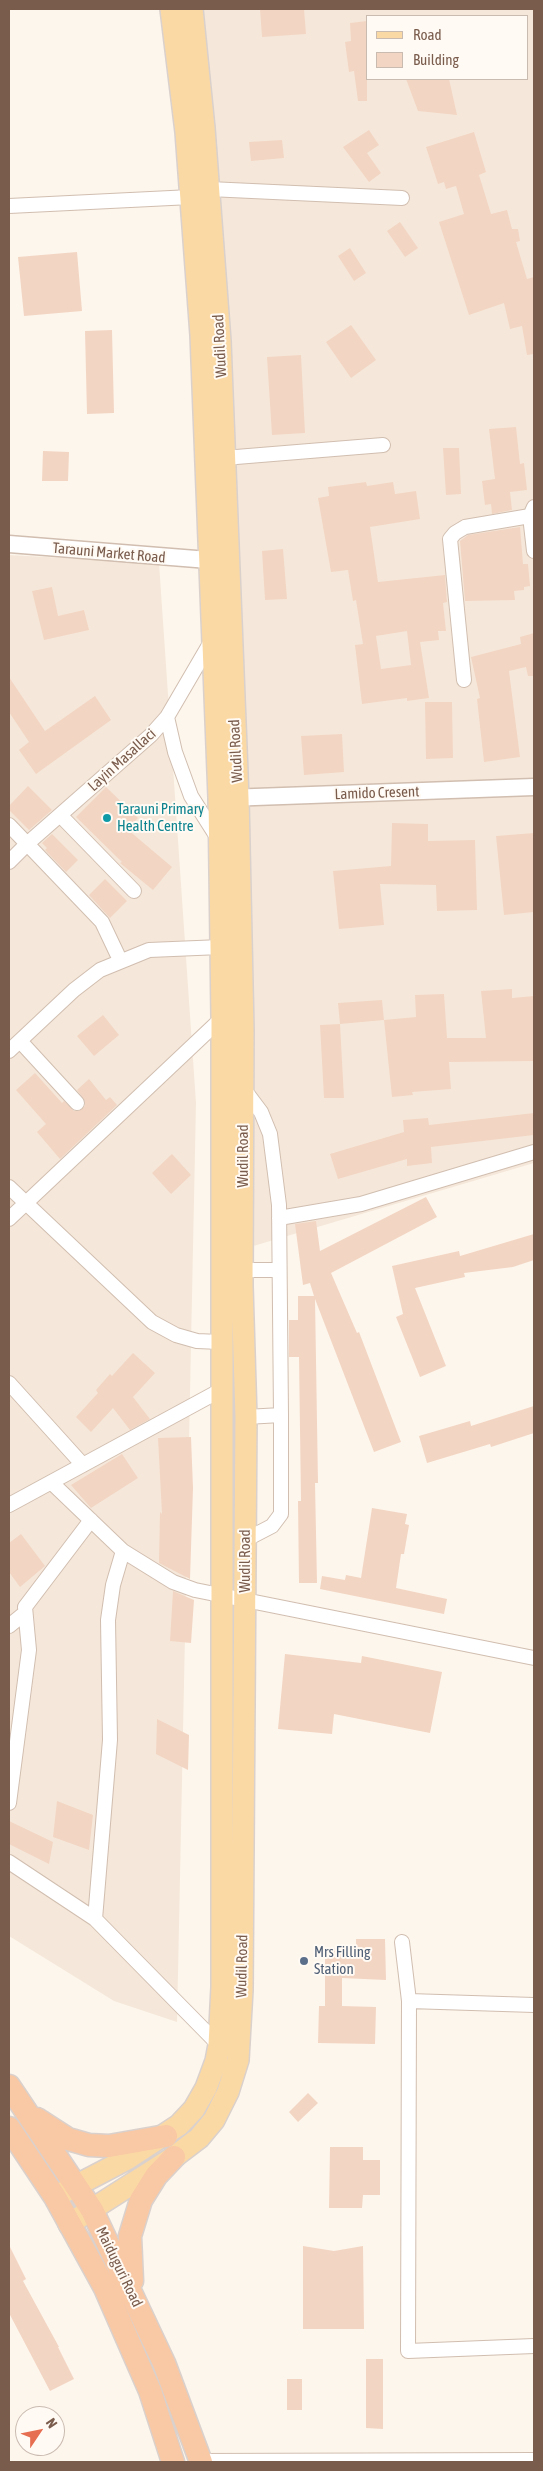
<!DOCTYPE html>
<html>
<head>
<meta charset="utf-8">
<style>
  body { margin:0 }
  #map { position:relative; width:543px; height:2471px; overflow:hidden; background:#fdf6ec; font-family:"Asap Condensed",sans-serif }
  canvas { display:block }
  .frame { position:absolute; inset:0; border:10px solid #7a5c4d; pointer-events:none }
  .legend { position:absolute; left:366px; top:15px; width:162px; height:65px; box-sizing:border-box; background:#fffaf3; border:1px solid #cabbb1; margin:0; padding:6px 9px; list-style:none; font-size:15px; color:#7a5c4d }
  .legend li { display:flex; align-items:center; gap:10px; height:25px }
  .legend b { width:25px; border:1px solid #cabbb1 }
  .north { position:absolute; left:15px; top:2406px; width:50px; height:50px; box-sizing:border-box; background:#fffaf3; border:1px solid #cabbb1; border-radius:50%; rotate:56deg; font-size:14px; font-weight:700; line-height:20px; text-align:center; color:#7a5c4d }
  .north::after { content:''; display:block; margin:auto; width:18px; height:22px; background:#e76f51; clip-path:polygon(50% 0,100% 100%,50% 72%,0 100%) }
</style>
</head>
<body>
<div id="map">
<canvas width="543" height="2471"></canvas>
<div class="frame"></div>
<ul class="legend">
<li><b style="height:6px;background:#fbd9a5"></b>Road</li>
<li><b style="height:14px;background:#f3d5c3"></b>Building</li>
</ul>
<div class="north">N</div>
</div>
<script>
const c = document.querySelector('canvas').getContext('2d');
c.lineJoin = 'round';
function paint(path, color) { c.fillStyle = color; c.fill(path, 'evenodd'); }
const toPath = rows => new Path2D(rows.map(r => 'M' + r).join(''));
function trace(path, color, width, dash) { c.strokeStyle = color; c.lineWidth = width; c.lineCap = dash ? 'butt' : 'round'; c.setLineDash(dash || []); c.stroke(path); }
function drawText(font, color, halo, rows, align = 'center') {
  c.font = font + ' "Asap Condensed",sans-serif'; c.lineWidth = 4; c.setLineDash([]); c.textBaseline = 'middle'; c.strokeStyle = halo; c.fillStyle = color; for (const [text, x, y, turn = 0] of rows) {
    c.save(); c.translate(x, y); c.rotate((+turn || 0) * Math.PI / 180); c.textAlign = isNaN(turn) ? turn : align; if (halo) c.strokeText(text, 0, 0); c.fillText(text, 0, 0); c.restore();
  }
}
paint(toPath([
  [181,9,534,9,534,1163,250,1247],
  [367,16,527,16,527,79,367,79],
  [9,555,159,563,196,1103,177,2022,114,2001,9,1936]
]), '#f5e8da');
paint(toPath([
  [260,9,304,9,306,34,262,37],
  [367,21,367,101,358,101,354,71,349,72,345,42,351,41,350,23],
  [406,79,449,79,457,115,418,111],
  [369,130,379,145,367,153,381,173,369,182,343,147],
  [474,132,486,172,479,175,491,214,507,210,512,229,518,229,520,241,516,242,527,279,534,277,534,354,527,355,522,326,510,329,504,303,469,315,439,222,464,214,456,186,446,189,444,182,438,184,426,147],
  [282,140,284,158,251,161,249,142],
  [400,222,418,248,405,257,387,231],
  [350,248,366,273,354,281,338,256],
  [77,252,82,311,24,316,18,257],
  [351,325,376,360,351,378,326,342],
  [112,330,114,413,87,414,85,331],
  [301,355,305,433,272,435,267,357],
  [516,427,520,464,524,463,527,490,510,492,512,510,492,514,491,504,485,505,482,481,495,479,489,429],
  [443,448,459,448,461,494,446,495],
  [43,451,69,452,68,481,42,481],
  [366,482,367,486,393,482,395,494,416,491,420,519,370,527,378,582,445,575,447,602,443,603,446,631,438,631,439,640,420,642,429,698,407,701,407,698,362,704,355,645,363,644,356,600,353,601,348,570,331,572,318,498,329,496,328,487],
  [407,631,411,665,381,669,376,636],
  [520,527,523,564,528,564,530,586,524,587,524,590,514,591,515,600,465,601,460,541,468,535],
  [283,549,287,599,265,600,262,551],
  [52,587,58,616,84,610,89,630,44,640,32,591],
  [534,633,534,676,528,676,526,667,509,671,520,757,484,762,477,699,480,698,471,657,521,644,520,637],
  [9,677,45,731,95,696,111,720,36,774,19,750,29,742,9,712],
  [425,702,452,702,453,758,426,759],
  [342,734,344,772,304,775,301,736],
  [28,786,52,810,29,830,9,810,9,806],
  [106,787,138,818,127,829,172,867,153,890,120,863,122,862,76,817],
  [392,823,428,824,428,841,475,840,477,910,437,911,436,885,380,884,384,925,339,929,333,871,391,866],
  [534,833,534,912,504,915,496,836],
  [52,834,78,860,66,872,45,850,47,848,42,843],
  [105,879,127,901,110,918,89,895],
  [512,989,512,998,534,996,534,1061,449,1062,451,1089,412,1092,413,1095,392,1097,384,1020,416,1017,415,995,444,994,447,1038,486,1038,481,991],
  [382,1000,384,1020,340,1024,338,1003],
  [103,1015,119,1035,94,1056,77,1036],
  [340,1024,344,1098,324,1098,320,1025],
  [35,1073,62,1103,64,1101,74,1111,79,1111,85,1106,85,1101,77,1090,89,1079,106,1100,110,1097,117,1105,60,1159,37,1132,46,1124,16,1090],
  [534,1113,534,1135,431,1147,432,1163,407,1166,407,1159,338,1179,330,1154,404,1132,403,1120,428,1118,429,1125],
  [172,1154,191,1175,171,1194,152,1173],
  [426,1197,437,1217,331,1273,357,1333,359,1332,401,1442,374,1452,315,1299,318,1483,315,1483,317,1583,299,1583,298,1501,301,1501,299,1357,289,1357,289,1320,298,1320,298,1296,314,1296,310,1283,303,1285,295,1224,316,1221,320,1251],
  [534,1234,534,1260,513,1267,464,1273,465,1277,415,1288,446,1366,420,1377,396,1317,403,1314,392,1266,459,1251,460,1256],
  [133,1353,155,1373,133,1397,150,1419,130,1430,113,1408,91,1432,76,1417,98,1393,96,1390,110,1374,112,1376],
  [534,1406,534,1433,491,1447,490,1444,427,1463,419,1436,470,1421,471,1426],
  [191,1437,193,1488,190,1579,159,1563,160,1512,162,1514,158,1438],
  [122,1454,138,1478,91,1508,71,1485],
  [372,1508,407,1514,405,1524,409,1525,404,1554,401,1554,396,1588,447,1599,444,1614,320,1589,322,1576,345,1580,346,1575,361,1578],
  [21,1534,45,1566,20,1587,9,1572,9,1543],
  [173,1591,194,1600,191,1643,170,1641],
  [285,1654,361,1663,362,1656,442,1672,430,1733,334,1714,332,1734,278,1729],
  [157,1719,189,1735,188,1770,156,1754],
  [57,1801,93,1815,89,1850,53,1837],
  [9,1821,53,1842,49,1864,9,1844],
  [356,1939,385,1939,386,1980,342,1978,342,2006,376,2007,375,2044,318,2043,319,2006,325,2006,325,1948,356,1949],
  [308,2093,318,2103,298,2122,289,2112],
  [330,2147,363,2147,363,2160,380,2160,380,2195,363,2195,362,2208,329,2208],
  [9,2245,26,2279,23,2281,59,2347,58,2347,74,2379,50,2391,9,2313],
  [303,2246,334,2251,363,2246,364,2329,303,2329],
  [366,2359,383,2359,383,2429,366,2428],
  [287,2379,302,2379,302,2410,287,2410]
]), '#f3d5c3');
const minor = toPath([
  [209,189,402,198],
  [9,206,191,197],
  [224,458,383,445],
  [534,507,530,516,534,551],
  [464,680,450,539,455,533,465,527,530,516],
  [167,717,175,752,191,796,217,837],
  [60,815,134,891],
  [9,825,102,922,120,960],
  [9,862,28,843,151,735,167,717,212,640],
  [20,1041,77,1103],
  [9,1051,74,990,100,970,149,950,221,947],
  [243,1088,261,1112,270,1134,279,1205,281,1415,246,1417],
  [9,1187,152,1322,176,1335,197,1341,220,1342],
  [279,1218,361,1204,534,1152],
  [9,1219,222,1018],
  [243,1270,279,1270],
  [9,1383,83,1465],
  [52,1483,123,1551,173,1582,195,1590,534,1658],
  [9,1505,221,1390],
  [245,1540,272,1526,281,1514,281,1415],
  [9,1626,25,1613],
  [9,1803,29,1650,25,1607,91,1520],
  [9,1862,95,1919,219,2045],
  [95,1919,110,1740,108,1620,113,1585,123,1551],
  [402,1942,409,2001,408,2351,534,2346],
  [409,2001,534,2005],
  [200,2461,534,2460]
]);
const tertiary = toPath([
  [9,544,221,561],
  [227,798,534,787]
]);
const primary = toPath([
  [60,2194,127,2159,179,2125,194,2109,206,2088,216,2061,219,2045,222,1987,222,1018,219,798,201,335,186,132,171,9],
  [69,2224,174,2157,199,2138,214,2120,228,2092,238,2060,242,1990,246,1417,242,1286,243,1030,238,798,220,341,204,128,192,9]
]);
const trunk = toPath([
  [9,2086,92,2210,164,2363,201,2462],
  [37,2119,68,2139,89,2145,109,2146,166,2136],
  [9,2128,55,2197,105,2288,150,2391,173,2462],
  [132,2281,130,2236,141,2200,156,2176,174,2157]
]);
trace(minor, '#d1beb0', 16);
trace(tertiary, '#d1beb0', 19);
trace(primary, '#dad1cd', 24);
trace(trunk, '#dad1cd', 25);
trace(minor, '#fff', 14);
trace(tertiary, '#fff', 16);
trace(primary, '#fbd9a5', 21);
trace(trunk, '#f9c8a4', 22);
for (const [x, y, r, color] of [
  [107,818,5,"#0f9aa8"],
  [304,1961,5,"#5c6f8a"]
]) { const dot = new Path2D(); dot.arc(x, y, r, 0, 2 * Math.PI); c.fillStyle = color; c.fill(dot); trace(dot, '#fffaf3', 2); }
drawText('15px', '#7a5c4d', '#fffaf3', [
  ["Wudil Road",220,346,-93],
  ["Tarauni Market Road",109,553,5],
  ["Wudil Road",236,751,-93],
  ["Layin Masallaci",122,760,-42],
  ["Lamido Cresent",377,793,-2],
  ["Wudil Road",243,1156,-90],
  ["Wudil Road",245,1561,-90],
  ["Wudil Road",242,1966,-89],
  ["Maiduguri Road",119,2267,64]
]);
drawText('15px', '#0d838f', '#fffaf3', [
  ["Tarauni Primary",117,809],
  ["Health Centre",117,826]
], 'left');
drawText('15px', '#4e5e75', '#fffaf3', [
  ["Mrs Filling",314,1952],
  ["Station",314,1969]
], 'left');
</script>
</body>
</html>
